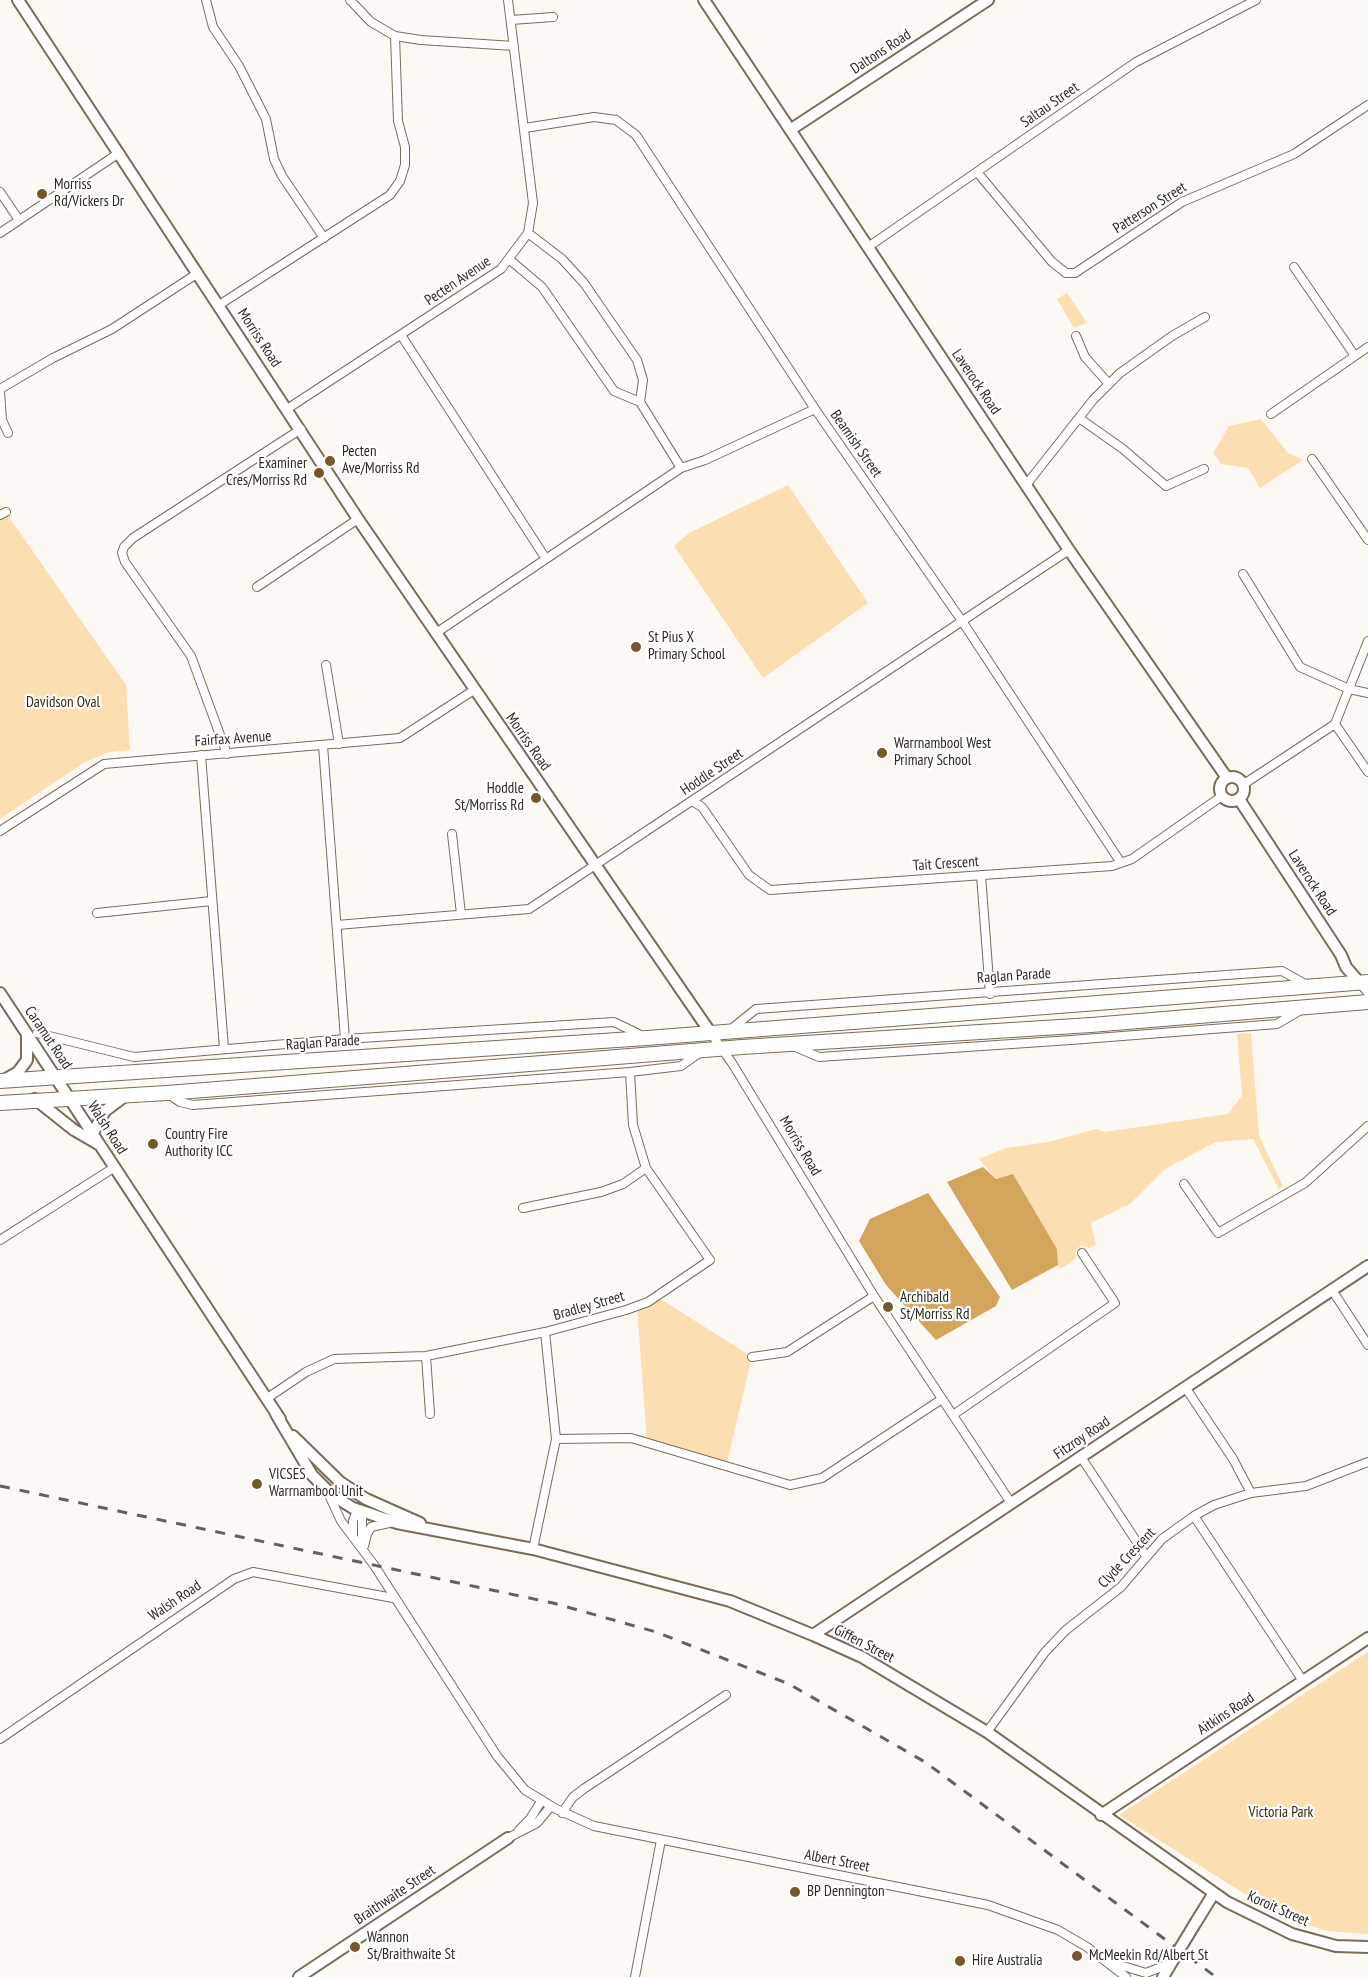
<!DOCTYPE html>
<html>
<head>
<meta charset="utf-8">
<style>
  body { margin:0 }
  canvas { display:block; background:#fcf9f4 }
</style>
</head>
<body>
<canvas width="1368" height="1977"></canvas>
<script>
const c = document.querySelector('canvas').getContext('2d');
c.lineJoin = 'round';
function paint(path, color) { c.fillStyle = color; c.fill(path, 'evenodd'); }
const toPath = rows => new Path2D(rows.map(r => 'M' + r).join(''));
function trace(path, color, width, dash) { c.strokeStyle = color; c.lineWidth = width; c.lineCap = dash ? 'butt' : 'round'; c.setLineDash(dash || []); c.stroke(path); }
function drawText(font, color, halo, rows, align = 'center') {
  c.font = font + ' "PT Sans Narrow",sans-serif'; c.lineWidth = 4.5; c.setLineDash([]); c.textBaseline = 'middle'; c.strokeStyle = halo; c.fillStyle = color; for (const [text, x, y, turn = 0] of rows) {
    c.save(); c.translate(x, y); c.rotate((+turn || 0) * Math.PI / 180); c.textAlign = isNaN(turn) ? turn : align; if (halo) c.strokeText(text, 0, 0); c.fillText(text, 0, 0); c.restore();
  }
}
paint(toPath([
  [1067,293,1087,323,1074,328,1057,299],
  [1261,419,1288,453,1303,460,1260,488,1248,468,1221,464,1213,453,1229,426],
  [788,485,868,603,763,678,674,546,689,533],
  [0,504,126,685,130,750,109,752,85,762,0,819],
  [1251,1033,1259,1136,1283,1186,1279,1189,1253,1139,1216,1142,1165,1169,1130,1204,1091,1223,1096,1245,1089,1248,1081,1245,1075,1252,1076,1258,1061,1269,1058,1265,1057,1249,1013,1174,996,1179,979,1159,1006,1148,1048,1142,1096,1129,1105,1132,1228,1114,1242,1096,1237,1034],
  [656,1296,752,1357,726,1467,647,1443,637,1306],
  [1368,1652,1368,1934,1327,1931,1280,1916,1119,1815]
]), '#fcdeb3');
paint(toPath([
  [983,1167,996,1179,1013,1174,1057,1249,1058,1265,1012,1290,947,1182],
  [928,1193,1000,1297,996,1306,936,1340,886,1285,859,1241,870,1219]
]), '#d3a45b');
const street = toPath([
  [206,0,213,27,239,66,266,119,274,159,282,176,324,238],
  [350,0,371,22,395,36,421,40,514,46],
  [511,20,553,17],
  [525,128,594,117,616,120,636,135,815,409,962,621,1121,863],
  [977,172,1052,262,1066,273,1075,273,1182,202,1294,154,1368,105],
  [0,192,19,220],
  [0,233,119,153],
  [528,233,562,259,584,283,637,360,643,380,640,402,681,468],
  [868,247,1136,62,1256,0],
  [510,260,542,287,614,391,640,402],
  [1294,267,1355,356],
  [219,305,390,195,400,181,405,165,405,147,398,121,395,36],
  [401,335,546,559],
  [1076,336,1085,357,1109,384],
  [0,389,53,358,112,329,198,273],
  [0,391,2,420,8,433],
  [287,409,501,269,528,233,533,203,508,0],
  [1271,414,1368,347],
  [1079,418,1123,449,1166,486,1204,469],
  [1312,459,1368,540],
  [1026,485,1093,400,1120,373,1172,336,1205,317],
  [0,515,6,512],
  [1243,574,1300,667,1349,689,1368,693],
  [257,587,358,519],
  [436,633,681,468,705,460,815,409],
  [326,665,339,744],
  [1335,724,1368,772],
  [323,745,345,1039],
  [227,754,191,656,125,562,122,553,124,547,133,538,301,429],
  [201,755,224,1048],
  [1244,784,1335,724,1368,641],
  [692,801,702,807,749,875,770,890,1112,866,1132,859,1222,796],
  [0,831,104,764,400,738,474,690],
  [452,834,461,914],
  [981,875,990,994],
  [97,913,212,901],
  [337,925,529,909,1069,550],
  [1359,982,1368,993],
  [730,1030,756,1009,1282,971,1307,985],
  [710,1032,732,1063,874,1296,1011,1503],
  [37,1033,134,1057,345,1039,614,1022,643,1036],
  [793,1046,819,1057,1071,1040,1277,1024,1299,1011],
  [168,1094,180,1102,193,1105,630,1072,681,1066,702,1051],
  [1184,1184,1218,1233,1305,1183,1368,1126],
  [523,1208,601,1192,623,1184,646,1168],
  [0,1240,115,1167],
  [1332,1290,1368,1345],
  [426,1356,430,1414],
  [752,1357,787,1352,874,1296],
  [1185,1387,1233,1459,1251,1493],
  [266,1399,306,1372,334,1359,426,1356,545,1332,626,1310,648,1302,710,1260,646,1168,633,1125,630,1072],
  [953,1415,1115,1303,1082,1253],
  [556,1439,631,1438,790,1485,822,1478,942,1399],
  [1081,1457,1146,1556],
  [329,1495,341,1521,374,1565,497,1756,525,1790,556,1809,594,1826,988,1905,1058,1930,1087,1947,1126,1977],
  [1194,1516,1303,1681],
  [353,1537,353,1521,357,1510],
  [362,1540,362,1512],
  [364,1546,367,1534,371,1527,389,1523],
  [533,1549,556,1439,545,1332],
  [987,1732,1045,1652,1066,1630,1121,1587,1162,1539,1194,1516,1214,1505,1251,1493,1306,1486,1368,1462],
  [0,1739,234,1579,253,1572,393,1598],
  [562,1813,573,1797,585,1788,726,1695],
  [519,1830,530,1819,542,1800],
  [508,1838,537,1823,551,1806],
  [1113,1963,1146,1973,1169,1964],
  [635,1977,661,1840]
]);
const secondary = toPath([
  [18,0,358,519,710,1032],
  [704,0,1069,550,1227,778],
  [790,130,988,0],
  '1220 789a12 12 0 1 1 24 0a12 12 0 1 1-24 0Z',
  [1239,799,1341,955,1346,967,1359,982],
  [0,993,280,1419],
  [4,1080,18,1072,27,1060,27,1035],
  [35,1099,74,1130,98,1144],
  [93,1133,105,1111,125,1096],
  [276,1414,312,1475,332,1495,353,1508,397,1523,533,1549,730,1601,813,1635,862,1657,987,1732,1227,1902,1292,1934,1336,1946,1368,1947],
  [293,1436,340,1482,366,1499,420,1523],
  [813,1635,1368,1266],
  [1101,1815,1368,1638],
  [1196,1922,1214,1893],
  [299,1977,508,1838],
  [1163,1977,1176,1955]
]);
const highway = toPath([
  [0,1081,647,1038,1368,982],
  [0,1103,167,1093,742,1047,1091,1025,1368,1002]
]);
trace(street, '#7b6c57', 10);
trace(secondary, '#7b6c57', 14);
trace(highway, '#7b6c57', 16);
trace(street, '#fff', 8);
trace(secondary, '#fff', 10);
trace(highway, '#fff', 14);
trace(toPath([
  [0,1486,553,1603,656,1632,789,1684,925,1762,1216,1977]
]), '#656058', 3, [10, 10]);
const secondaryBridge = toPath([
  [1176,1955,1196,1922]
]);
trace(secondaryBridge, '#7b6c57', 14, []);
trace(secondaryBridge, '#fff', 10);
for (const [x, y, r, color] of [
  [42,194,6,"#74582b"],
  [330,461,6,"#74582b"],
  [319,473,6,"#74582b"],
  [636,647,6,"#74582b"],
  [882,753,6,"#74582b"],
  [536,798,6,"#74582b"],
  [153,1144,6,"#74582b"],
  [888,1307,6,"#74582b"],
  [257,1484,6,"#74582b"],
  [795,1892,6,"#74582b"],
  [355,1947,6,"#74582b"],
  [1077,1956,6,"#74582b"],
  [960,1961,6,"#74582b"]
]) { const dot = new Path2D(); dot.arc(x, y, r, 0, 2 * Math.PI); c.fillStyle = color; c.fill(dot); trace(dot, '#fff', 2); }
drawText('15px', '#2e281f', '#fff', [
  ["Daltons Road",881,52,-33],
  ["Saltau Street",1050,105,-35],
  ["Patterson Street",1150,208,-32],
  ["Pecten Avenue",458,281,-34],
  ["Morriss Road",259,338,57],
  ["Laverock Road",976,382,56],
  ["Beamish Street",856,444,55],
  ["Fairfax Avenue",233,739,-4],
  ["Morriss Road",528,742,55],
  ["Hoddle Street",712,772,-34],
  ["Tait Crescent",946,864,-4],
  ["Laverock Road",1312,883,57],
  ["Raglan Parade",1014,976,-4],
  ["Caramut Road",48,1038,56],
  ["Raglan Parade",323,1043,-4],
  ["Walsh Road",107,1128,57],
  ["Morriss Road",800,1146,59],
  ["Bradley Street",589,1306,-16],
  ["Fitzroy Road",1082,1438,-34],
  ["Clyde Crescent",1127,1558,-47],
  ["Walsh Road",175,1601,-34],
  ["Giffen Street",864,1644,27],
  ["Aitkins Road",1226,1714,-33],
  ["Albert Street",837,1861,11],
  ["Braithwaite Street",395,1895,-34],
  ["Koroit Street",1278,1909,24]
]);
drawText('15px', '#2e281f', '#fff', [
  ["Morriss",54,185],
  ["Rd/Vickers Dr",54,202],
  ["Pecten",342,452],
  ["Ave/Morriss Rd",342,469],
  ["Examiner",307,464,"right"],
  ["Cres/Morriss Rd",307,481,"right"],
  ["St Pius X",648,638],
  ["Primary School",648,655],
  ["Warrnambool West",894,744],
  ["Primary School",894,761],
  ["Hoddle",524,789,"right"],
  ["St/Morriss Rd",524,806,"right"],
  ["Country Fire",165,1135],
  ["Authority ICC",165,1152],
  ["Archibald",900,1298],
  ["St/Morriss Rd",900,1315],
  ["VICSES",269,1475],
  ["Warrnambool Unit",269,1492],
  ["BP Dennington",807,1892],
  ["Wannon",367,1938],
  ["St/Braithwaite St",367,1955],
  ["McMeekin Rd/Albert St",1089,1956],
  ["Hire Australia",972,1961]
], 'left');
drawText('15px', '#3b2807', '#fff', [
  ["Davidson Oval",63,703],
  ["Victoria Park",1281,1813]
]);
</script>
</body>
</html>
